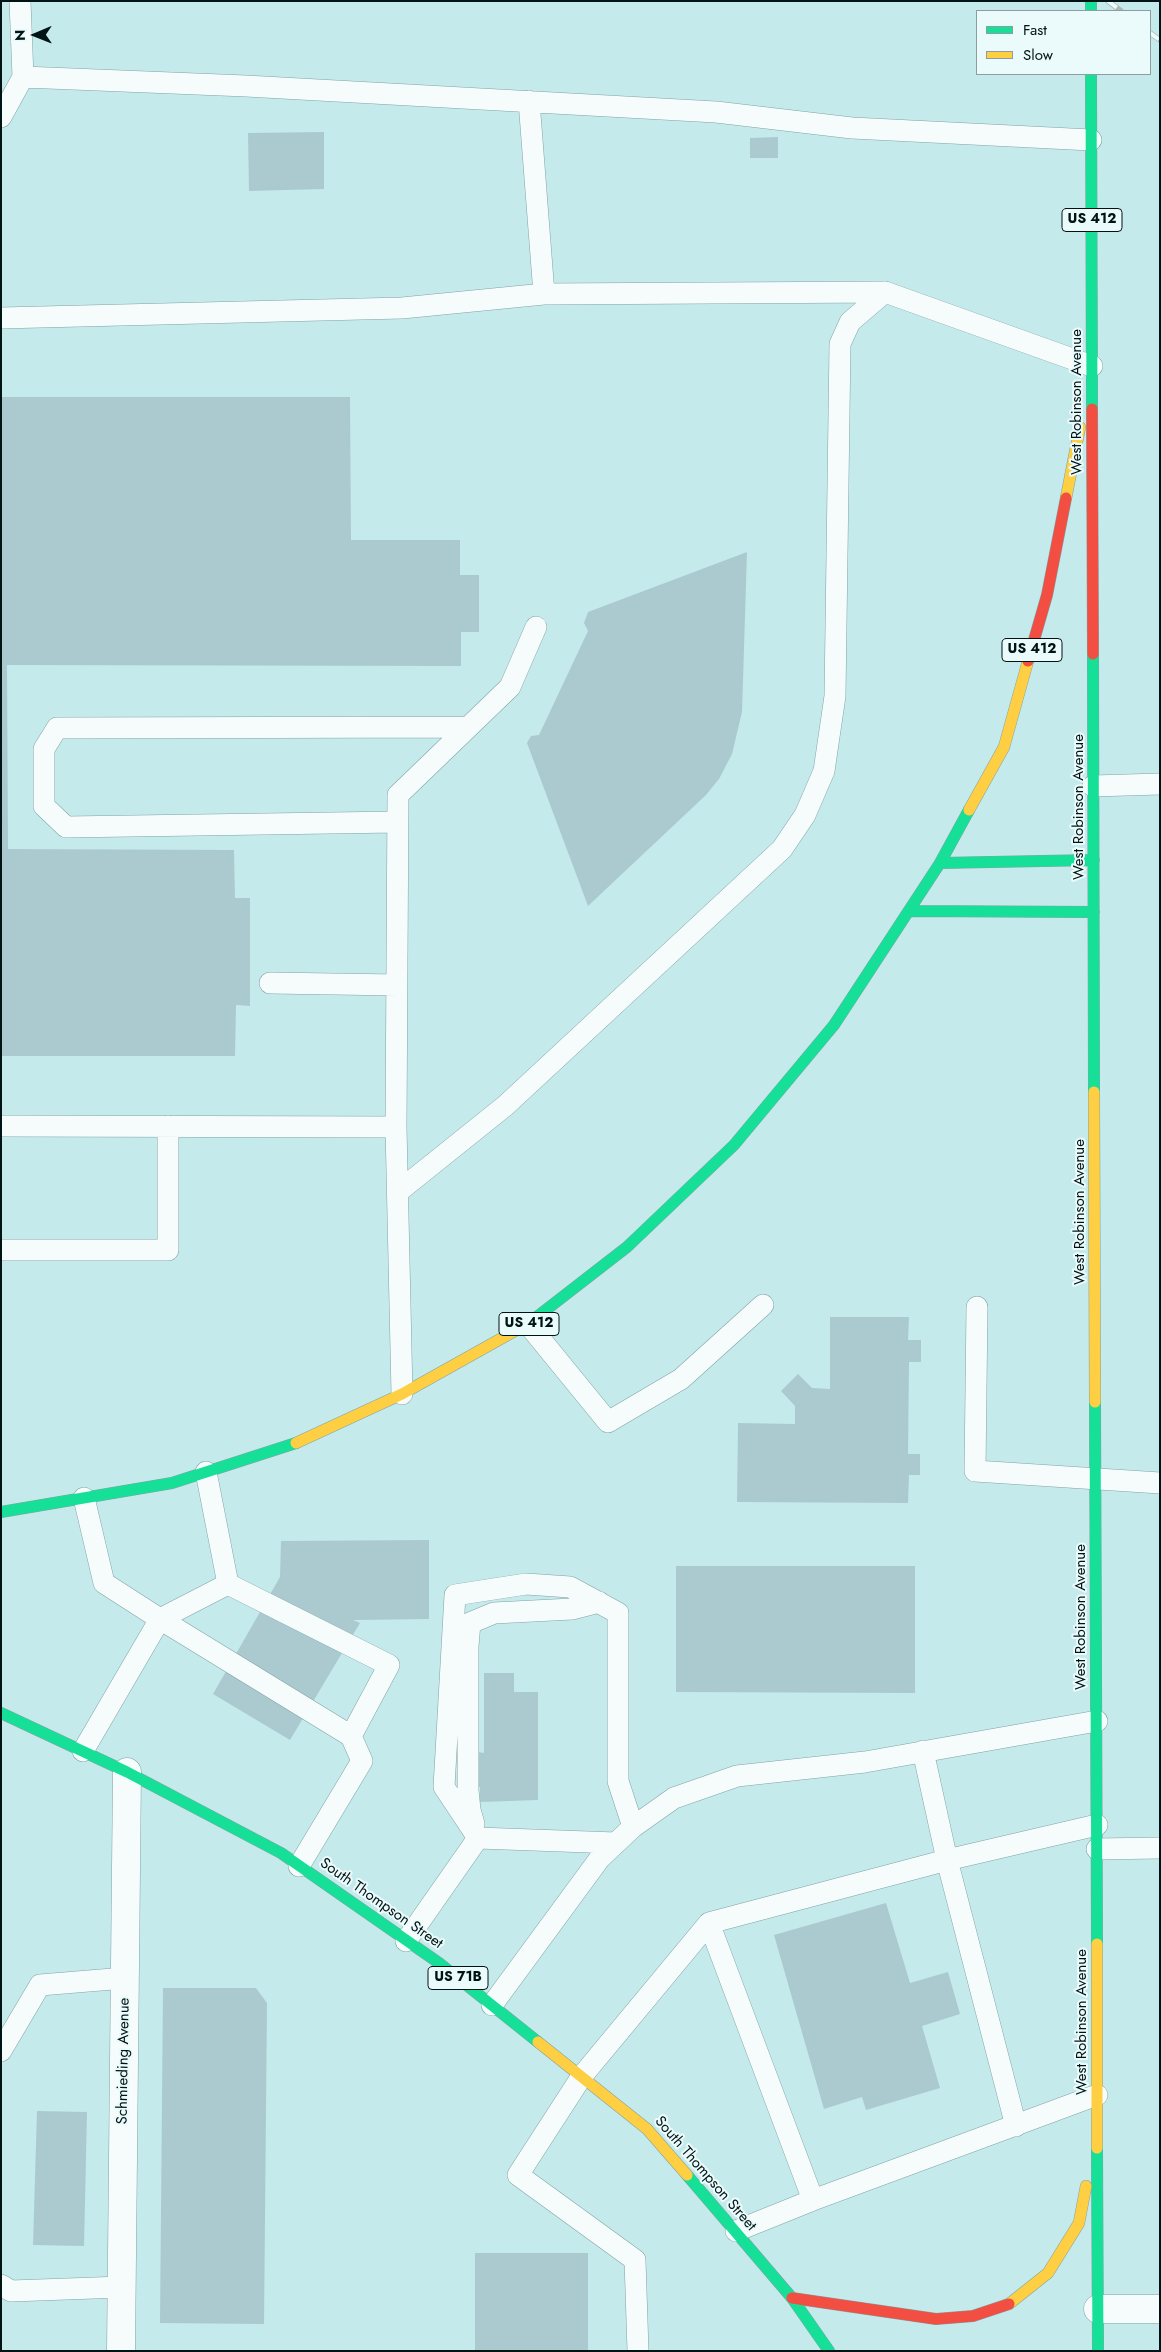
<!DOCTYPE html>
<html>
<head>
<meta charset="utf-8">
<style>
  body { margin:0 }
  #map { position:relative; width:1161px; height:2352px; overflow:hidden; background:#c5eaec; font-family:Jost,sans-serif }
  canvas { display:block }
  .frame { position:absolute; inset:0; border:2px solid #001315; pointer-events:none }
  .legend { position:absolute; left:976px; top:10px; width:175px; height:65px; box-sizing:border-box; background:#ebfbfc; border:1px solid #8d9ea0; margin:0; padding:6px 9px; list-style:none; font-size:15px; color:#001315 }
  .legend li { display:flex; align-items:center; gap:10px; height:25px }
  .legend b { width:25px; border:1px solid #8d9ea0 }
  .north { position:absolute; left:10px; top:10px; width:50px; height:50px; -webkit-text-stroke:4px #ebfbfc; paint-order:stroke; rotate:269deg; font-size:14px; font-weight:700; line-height:20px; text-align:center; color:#001315 }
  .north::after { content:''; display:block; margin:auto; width:18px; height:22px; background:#001315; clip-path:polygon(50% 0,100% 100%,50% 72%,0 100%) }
</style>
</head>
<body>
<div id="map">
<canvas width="1161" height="2352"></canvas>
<div class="frame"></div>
<ul class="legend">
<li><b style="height:6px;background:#16e098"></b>Fast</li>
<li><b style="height:6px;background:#ffcf43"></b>Slow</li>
</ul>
<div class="north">N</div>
</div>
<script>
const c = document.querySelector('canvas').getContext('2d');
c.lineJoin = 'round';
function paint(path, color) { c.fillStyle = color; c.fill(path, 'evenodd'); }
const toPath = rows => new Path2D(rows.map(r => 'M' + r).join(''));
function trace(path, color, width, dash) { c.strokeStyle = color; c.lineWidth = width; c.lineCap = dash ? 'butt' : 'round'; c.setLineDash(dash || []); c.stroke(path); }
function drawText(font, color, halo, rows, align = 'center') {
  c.font = font + ' Jost,sans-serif'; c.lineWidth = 4; c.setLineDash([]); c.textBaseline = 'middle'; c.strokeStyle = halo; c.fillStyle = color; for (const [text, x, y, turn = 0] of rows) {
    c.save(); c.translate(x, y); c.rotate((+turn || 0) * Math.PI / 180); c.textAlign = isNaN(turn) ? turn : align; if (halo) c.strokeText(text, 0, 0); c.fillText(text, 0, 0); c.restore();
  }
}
paint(toPath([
  [324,132,324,189,249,191,248,133],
  [778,137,778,158,750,158,750,138],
  [1,397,350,397,351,540,460,540,460,575,479,575,479,632,461,632,461,666,7,665,8,849,234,850,235,898,250,898,250,1006,236,1005,235,1056,1,1056],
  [747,552,742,712,732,754,719,779,706,795,588,906,527,743,531,736,539,735,588,631,584,623,588,612],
  [830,1317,909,1317,908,1340,921,1340,921,1362,909,1362,908,1454,920,1454,920,1475,909,1475,908,1503,737,1502,738,1423,795,1424,795,1406,781,1391,798,1374,812,1388,830,1389],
  [429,1540,429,1619,353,1620,360,1623,290,1740,213,1694,280,1577,281,1541],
  [676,1566,915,1566,915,1693,676,1692],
  [484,1673,514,1673,514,1692,538,1692,538,1800,480,1802,480,1787,470,1787,478,1752,484,1753],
  [886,1903,910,1983,948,1972,960,2014,922,2026,940,2088,866,2110,862,2097,824,2109,774,1935],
  [163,1988,256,1988,267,2003,264,2324,160,2323],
  [37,2111,87,2112,84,2246,33,2245],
  [475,2253,588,2253,588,2351,475,2351]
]), '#aacacf');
const lane = toPath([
  [20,1,23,77,246,86,716,112,852,128,1091,140],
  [529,101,544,294],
  [1,117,23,77],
  [1,318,402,308,544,294,885,292],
  [1093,786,1160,784],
  [397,822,66,827,44,806,44,749,57,728,468,727],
  [270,983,397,985],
  [1,1126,396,1127,402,1394],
  [396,1127,398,795,510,687,536,627],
  [399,1191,505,1106,782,849,805,815,824,771,835,696,840,344,850,322,885,292,1092,366],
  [1,1250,168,1250,168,1126],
  [977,1307,975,1471,1160,1483],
  [528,1324,608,1422,681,1379,763,1305],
  [228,1584,389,1665,351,1736,362,1761,299,1866],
  [160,1619,351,1736],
  [160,1619,228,1584,206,1472],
  [83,1751,160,1619,104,1583,84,1498],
  [923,1751,947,1860,1016,2126],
  [474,1824,470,1810,468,1790,468,1646,470,1623,494,1613,572,1609,599,1602],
  [478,1838,444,1787,455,1595,526,1584,570,1587,618,1613,618,1781,633,1827],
  [1097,1849,1160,1848],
  [406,1941,478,1838,616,1843],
  [492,2005,600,1858,633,1827,674,1798,737,1776,865,1762,1097,1721],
  [1,2051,40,1985,125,1978],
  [813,2200,709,1923,947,1860,1097,1825],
  [736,2231,813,2200,1097,2095],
  [1,2285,11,2291,122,2287],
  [638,2351,635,2260,518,2175,582,2076,709,1923]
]);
const street = toPath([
  [1098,2309,1160,2309],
  [121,2351,127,1772]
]);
const fast = toPath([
  [1091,1,1091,11],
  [1091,74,1092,409],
  [1093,654,1094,1092],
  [940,863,1094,860],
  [909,911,1094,912],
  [529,1323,627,1247,734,1145,834,1025,940,863,969,810],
  [1095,1402,1097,1944],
  [1,1512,172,1483,296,1443],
  [1,1713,127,1772,281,1853,439,1963,538,2042],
  [1097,2148,1098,2351],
  [687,2175,792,2298,829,2351]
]);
const slow = toPath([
  [1066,498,1080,427],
  [969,810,1004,747,1028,661],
  [1094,1092,1095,1402],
  [296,1443,402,1394,529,1323],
  [1097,1944,1097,2148],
  [538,2042,647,2129,687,2175],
  [1009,2304,1048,2273,1079,2223,1086,2186]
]);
const jam = toPath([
  [1092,409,1093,654],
  [1028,661,1047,595,1066,498],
  [792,2298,936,2319,973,2316,1009,2304]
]);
trace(lane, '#80a3a5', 22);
trace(street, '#80a3a5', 29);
trace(fast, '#80a3a5', 12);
trace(slow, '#80a3a5', 12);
trace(jam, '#80a3a5', 12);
trace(lane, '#f6fcfc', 21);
trace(street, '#f6fcfc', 28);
trace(fast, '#16e098', 11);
trace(slow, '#ffcf43', 11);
trace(jam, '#f24e42', 11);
const rail = toPath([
  [1108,1,1121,11],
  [1150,33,1160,40]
]);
trace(rail, '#aeb7b7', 5.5);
trace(rail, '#ebfbfc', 4, [11]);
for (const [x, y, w] of [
  [1092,220,60],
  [1032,650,60],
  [529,1324,60],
  [458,1978,60]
]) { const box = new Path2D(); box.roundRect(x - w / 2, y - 11.5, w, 23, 4); c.fillStyle = '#ebfbfc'; c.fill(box); trace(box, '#001315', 1); }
drawText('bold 14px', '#001315', null, [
  ["US 412",1092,220],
  ["US 412",1032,650],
  ["US 412",529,1324],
  ["US 71B",458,1978]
]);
drawText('15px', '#001315', '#ebfbfc', [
  ["West Robinson Avenue",1077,402,-90],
  ["West Robinson Avenue",1079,807,-90],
  ["West Robinson Avenue",1080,1212,-90],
  ["West Robinson Avenue",1081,1617,-90],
  ["South Thompson Street",381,1904,35],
  ["West Robinson Avenue",1082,2022,-90],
  ["Schmieding Avenue",124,2061,-89],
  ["South Thompson Street",705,2174,49]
]);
</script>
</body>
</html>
